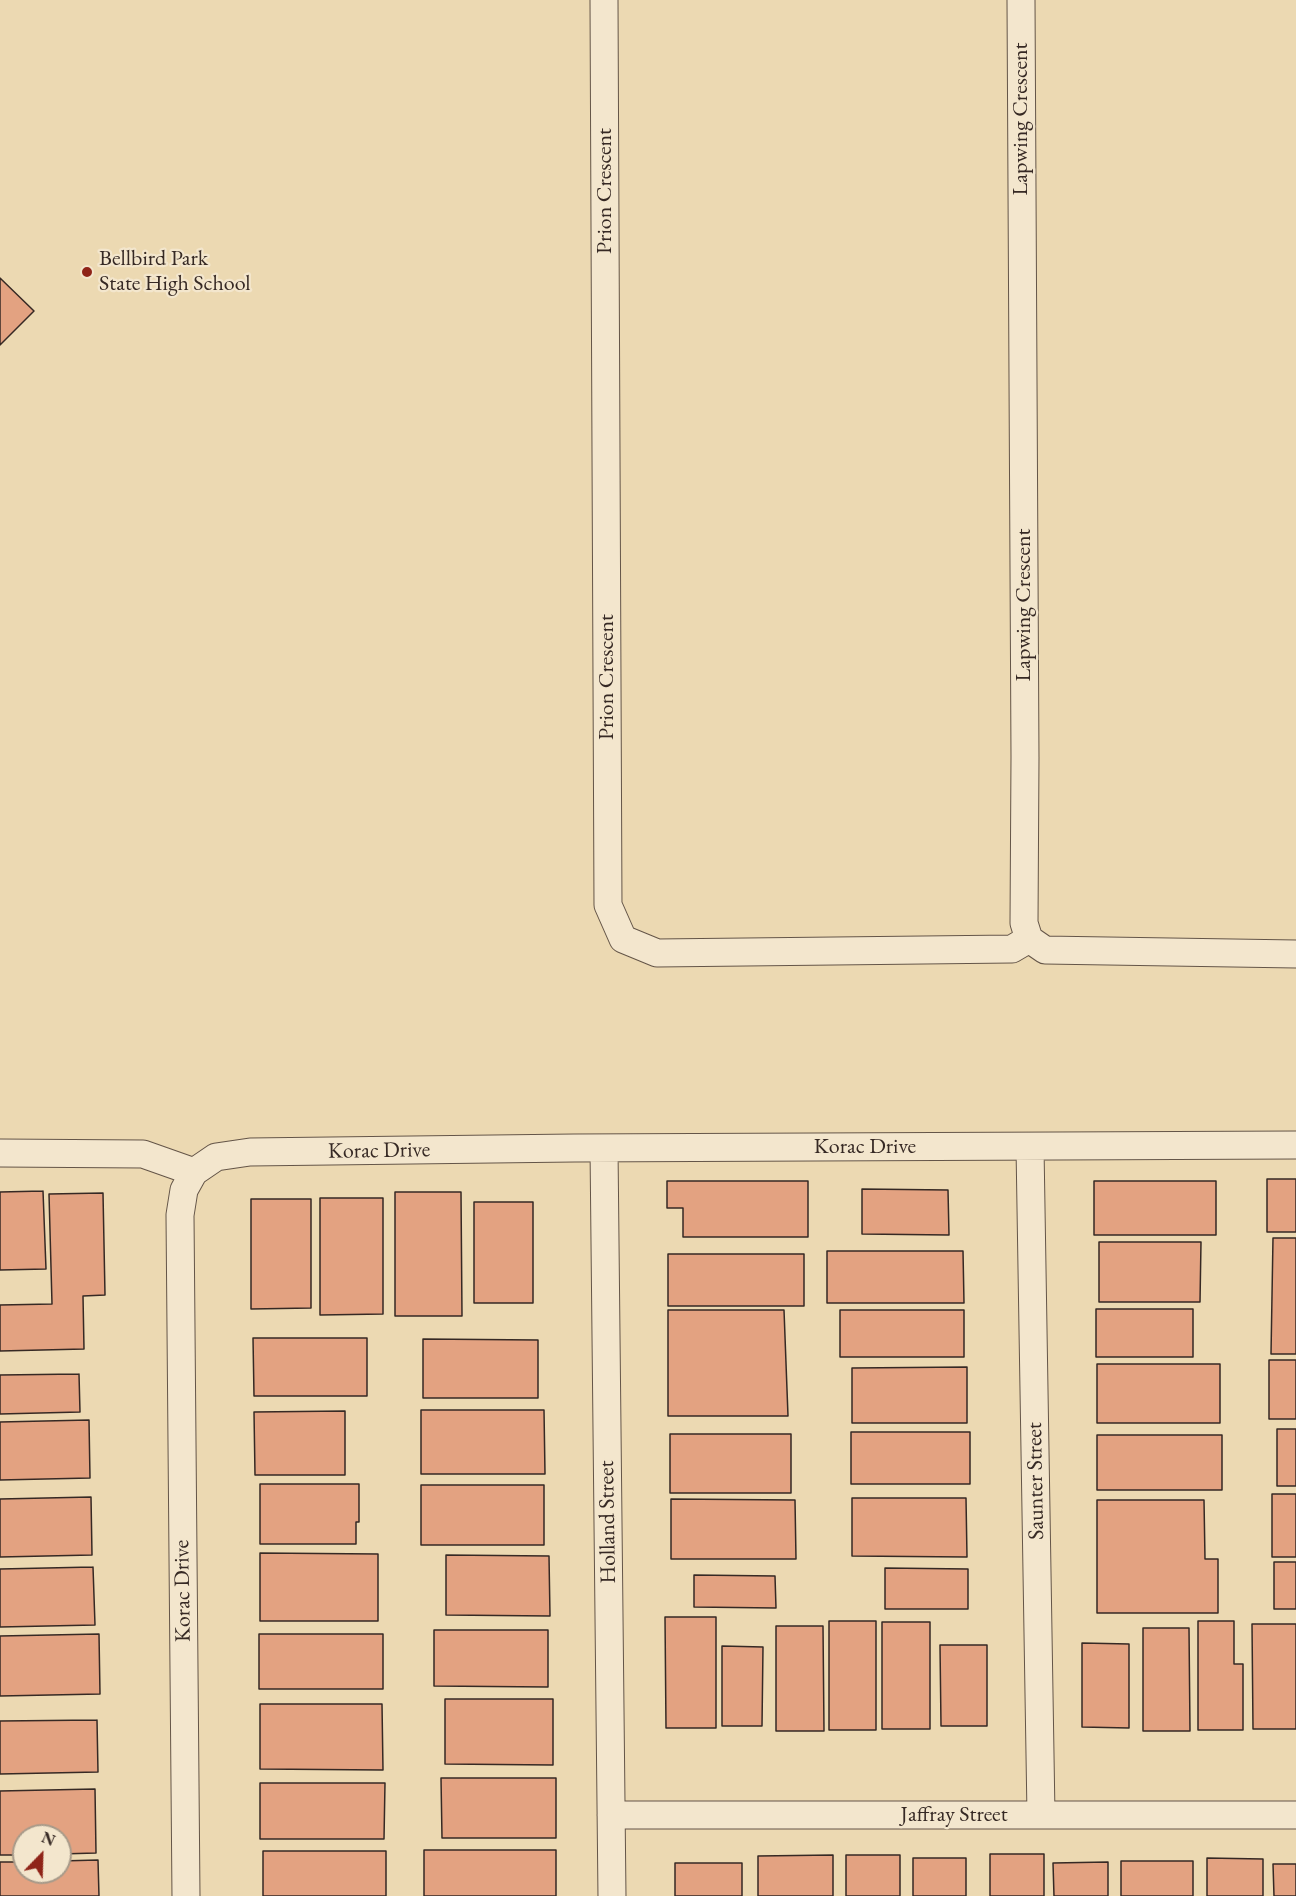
<!DOCTYPE html>
<html>
<head>
<meta charset="utf-8">
<style>
  body { margin:0 }
  #map { position:relative; width:1296px; height:1896px; overflow:hidden; background:#ecd9b2; font-family:"EB Garamond",serif }
  canvas { display:block }
  .north { position:absolute; left:12px; top:1824px; width:60px; height:60px; box-sizing:border-box; background:#f3e6cd; border:2px solid #a79a89; border-radius:50%; rotate:23deg; font-size:16px; font-weight:700; line-height:24px; text-align:center; color:#362924 }
  .north::after { content:''; display:block; margin:auto; width:21px; height:27px; background:#8f2418; clip-path:polygon(50% 0,100% 100%,50% 72%,0 100%) }
</style>
</head>
<body>
<div id="map">
<canvas width="1296" height="1896"></canvas>
<div class="north">N</div>
</div>
<script>
const c = document.querySelector('canvas').getContext('2d');
c.lineJoin = 'round';
function paint(path, color) { c.fillStyle = color; c.fill(path, 'evenodd'); }
const toPath = rows => new Path2D(rows.map(r => 'M' + r).join(''));
function trace(path, color, width, dash) { c.strokeStyle = color; c.lineWidth = width; c.lineCap = dash ? 'butt' : 'round'; c.setLineDash(dash || []); c.stroke(path); }
function drawText(font, color, halo, rows, align = 'center') {
  c.font = font + ' "EB Garamond",serif'; c.lineWidth = 4.5; c.setLineDash([]); c.textBaseline = 'middle'; c.strokeStyle = halo; c.fillStyle = color; for (const [text, x, y, turn = 0] of rows) {
    c.save(); c.translate(x, y); c.rotate((+turn || 0) * Math.PI / 180); c.textAlign = isNaN(turn) ? turn : align; if (halo) c.strokeText(text, 0, 0); c.fillText(text, 0, 0); c.restore();
  }
}
const building = toPath([
  [0,278,34,311,0,345,0,278],
  [1267,1179,1296,1179,1296,1232,1267,1232,1267,1179],
  [667,1181,808,1181,808,1237,683,1237,683,1208,667,1208,667,1181],
  [1094,1181,1216,1181,1216,1235,1094,1235,1094,1181],
  [862,1189,948,1190,949,1235,862,1234,862,1189],
  [43,1191,46,1269,0,1270,0,1192,43,1191],
  [395,1192,461,1192,462,1316,395,1316,395,1192],
  [103,1193,105,1295,83,1296,84,1349,0,1351,0,1305,52,1304,49,1194,103,1193],
  [320,1198,383,1198,383,1314,320,1315,320,1198],
  [251,1199,311,1199,311,1308,251,1309,251,1199],
  [474,1202,533,1202,533,1303,474,1303,474,1202],
  [1273,1238,1296,1238,1296,1354,1271,1354,1273,1238],
  [1099,1242,1201,1242,1200,1302,1099,1302,1099,1242],
  [827,1251,963,1251,964,1303,827,1303,827,1251],
  [668,1254,804,1254,804,1306,668,1306,668,1254],
  [1096,1309,1193,1309,1193,1357,1096,1357,1096,1309],
  [668,1310,784,1310,788,1416,668,1416,668,1310],
  [840,1310,964,1310,964,1357,840,1357,840,1310],
  [253,1338,367,1338,367,1396,254,1396,253,1338],
  [423,1339,538,1340,538,1398,423,1398,423,1339],
  [1269,1360,1296,1360,1296,1419,1269,1419,1269,1360],
  [1097,1364,1220,1364,1220,1423,1097,1423,1097,1364],
  [967,1367,967,1423,852,1423,852,1368,967,1367],
  [79,1374,80,1412,0,1414,0,1375,79,1374],
  [421,1410,544,1410,545,1474,421,1474,421,1410],
  [345,1411,345,1475,255,1475,254,1412,345,1411],
  [89,1420,90,1478,0,1480,0,1422,89,1420],
  [1277,1429,1296,1429,1296,1486,1277,1486,1277,1429],
  [851,1432,970,1432,970,1484,851,1484,851,1432],
  [670,1434,791,1434,791,1493,670,1493,670,1434],
  [1097,1435,1222,1435,1222,1490,1097,1490,1097,1435],
  [260,1484,359,1484,359,1522,356,1522,356,1544,260,1544,260,1484],
  [421,1485,544,1485,544,1545,421,1545,421,1485],
  [1272,1494,1296,1494,1296,1557,1272,1557,1272,1494],
  [91,1497,92,1555,0,1557,0,1499,91,1497],
  [852,1498,966,1498,967,1557,852,1556,852,1498],
  [671,1499,795,1500,796,1559,671,1559,671,1499],
  [1097,1500,1204,1500,1205,1559,1218,1559,1218,1613,1097,1613,1097,1500],
  [260,1553,378,1554,378,1621,260,1621,260,1553],
  [446,1555,549,1556,550,1616,446,1615,446,1555],
  [1274,1562,1296,1562,1296,1609,1274,1609,1274,1562],
  [93,1567,95,1625,0,1627,0,1569,93,1567],
  [885,1568,968,1569,968,1609,885,1609,885,1568],
  [694,1575,775,1576,776,1608,694,1607,694,1575],
  [665,1617,716,1617,716,1728,666,1728,665,1617],
  [829,1621,876,1621,876,1730,829,1730,829,1621],
  [1198,1621,1234,1621,1234,1664,1243,1664,1243,1730,1198,1730,1198,1621],
  [882,1622,930,1622,930,1729,882,1729,882,1622],
  [1252,1624,1296,1624,1296,1729,1253,1729,1252,1624],
  [776,1626,823,1626,824,1731,776,1731,776,1626],
  [1143,1628,1189,1628,1190,1731,1143,1731,1143,1628],
  [434,1630,548,1630,548,1687,434,1686,434,1630],
  [99,1634,100,1694,0,1696,0,1636,99,1634],
  [259,1634,383,1634,383,1689,259,1689,259,1634],
  [1082,1643,1129,1644,1129,1728,1082,1727,1082,1643],
  [940,1645,987,1645,987,1726,941,1726,940,1645],
  [722,1646,763,1647,762,1726,722,1726,722,1646],
  [445,1699,553,1699,553,1765,445,1764,445,1699],
  [260,1704,382,1704,383,1770,260,1769,260,1704],
  [97,1720,98,1772,0,1774,0,1721,97,1720],
  [441,1778,556,1778,556,1838,442,1838,441,1778],
  [260,1783,385,1783,384,1839,260,1839,260,1783],
  [95,1789,96,1853,60,1854,60,1836,24,1836,24,1855,0,1855,0,1791,95,1789],
  [424,1850,556,1850,556,1896,424,1896,424,1850],
  [263,1851,386,1851,386,1896,263,1896,263,1851],
  [990,1854,1044,1854,1044,1896,990,1896,990,1854],
  [833,1855,833,1896,758,1896,758,1856,833,1855],
  [846,1855,900,1855,900,1896,846,1896,846,1855],
  [913,1858,966,1858,966,1896,913,1896,913,1858],
  [1207,1858,1263,1859,1263,1896,1207,1896,1207,1858],
  [98,1860,99,1896,0,1896,0,1862,24,1862,24,1872,60,1872,60,1861,98,1860],
  [1121,1861,1193,1861,1193,1896,1121,1896,1121,1861],
  [1108,1862,1108,1896,1054,1896,1053,1863,1108,1862],
  [675,1863,742,1863,742,1896,675,1896,675,1863],
  [1273,1864,1296,1864,1296,1896,1274,1896,1273,1864]
]);
paint(building, '#e3a281');
trace(building, '#362924', 1.5);
const minor = toPath([
  [604,0,608,905,623,939,657,953,1012,949,1029,939],
  [1021,0,1025,757,1024,923,1029,939,1045,950,1296,954],
  [1030,1147,1041,1815],
  [604,1148,612,1896],
  [0,1153,143,1154,194,1172],
  [611,1815,1296,1815],
  [186,1896,180,1215,184,1190,194,1172,216,1157,250,1152,574,1148,1296,1145]
]);
trace(minor, '#645548', 29);
trace(minor, '#f3e6cd', 27);
for (const [x, y, r, color] of [
  [87,272,6,"#8f2418"]
]) { const dot = new Path2D(); dot.arc(x, y, r, 0, 2 * Math.PI); c.fillStyle = color; c.fill(dot); trace(dot, '#f3e6cd', 2); }
drawText('22px', '#362924', '#f3e6cd', [
  ["Lapwing Crescent",1021,119,-90],
  ["Prion Crescent",605,191,-90],
  ["Lapwing Crescent",1024,605,-90],
  ["Prion Crescent",607,677,-90],
  ["Korac Drive",865,1147],
  ["Korac Drive",379,1151,-1],
  ["Saunter Street",1036,1481,-91],
  ["Holland Street",608,1522,-91],
  ["Korac Drive",183,1591,-91],
  ["Jaffray Street",954,1815]
]);
drawText('22px', '#362924', '#f3e6cd', [
  ["Bellbird Park",99,259],
  ["State High School",99,284]
], 'left');
</script>
</body>
</html>
